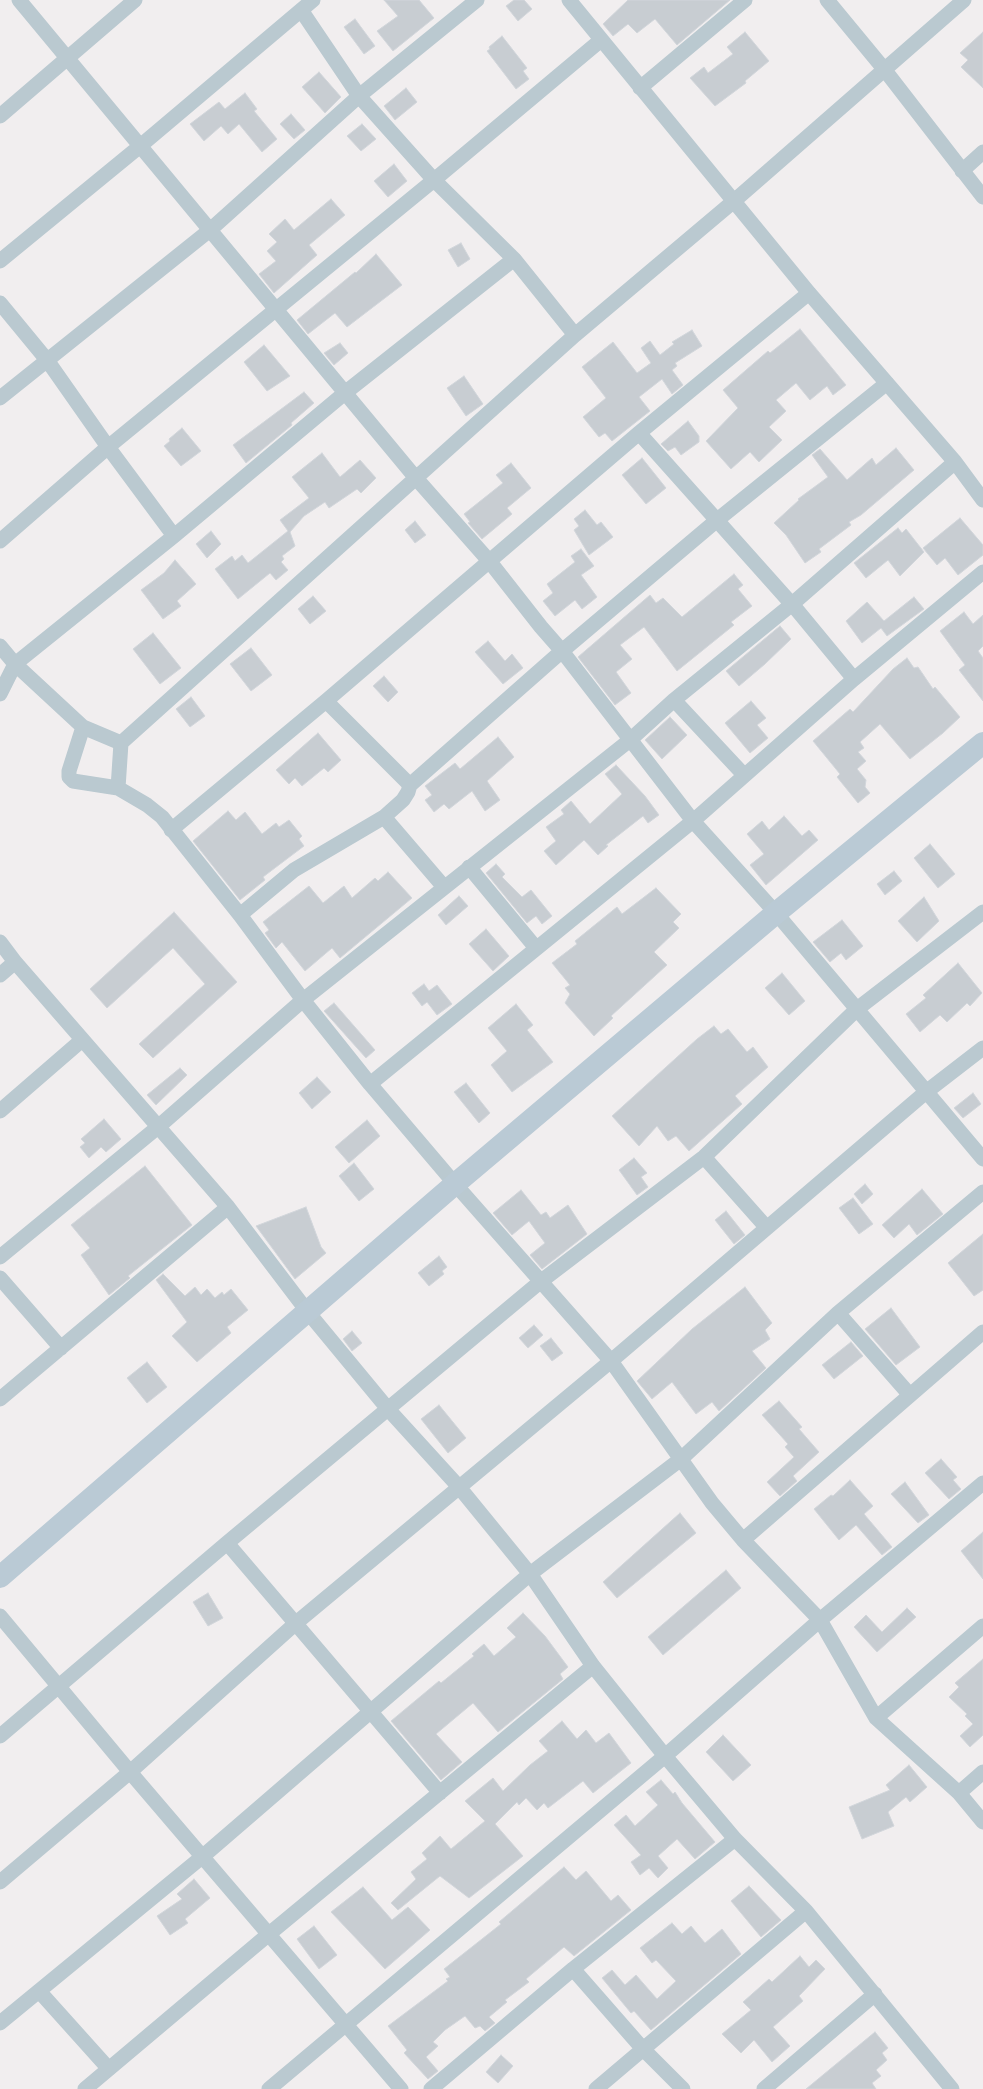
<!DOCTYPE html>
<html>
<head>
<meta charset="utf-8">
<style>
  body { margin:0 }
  canvas { display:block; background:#f1eeef }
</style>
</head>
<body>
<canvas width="983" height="2089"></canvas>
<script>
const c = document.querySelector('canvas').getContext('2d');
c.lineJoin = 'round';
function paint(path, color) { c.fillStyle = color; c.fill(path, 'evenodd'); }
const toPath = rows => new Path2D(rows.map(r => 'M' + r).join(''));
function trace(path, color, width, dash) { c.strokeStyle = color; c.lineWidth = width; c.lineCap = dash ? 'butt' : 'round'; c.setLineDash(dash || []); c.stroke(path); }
const building = toPath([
  [384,0,419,0,434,18,393,51,377,31,398,16,384,0],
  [514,0,524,0,532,9,518,21,506,6,514,0],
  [628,0,730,0,677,45,655,19,637,33,628,24,613,36,603,24,628,0],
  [355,19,375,46,364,54,344,27,355,19],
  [745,32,769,61,745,81,746,83,715,106,690,78,704,67,708,73,733,54,727,47,745,32],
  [983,32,983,88,961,67,968,60,960,53,983,32],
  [502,36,527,68,523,71,529,79,516,89,487,51,490,49,489,47,502,36],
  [319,72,341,97,325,113,302,87,319,72],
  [406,88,417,102,395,120,384,106,406,88],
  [245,93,257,109,254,111,277,139,262,152,239,124,228,134,221,126,204,141,190,124,219,102,225,109,245,93],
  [291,114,305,130,294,139,280,124,291,114],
  [362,124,376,139,361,151,347,136,362,124],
  [394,164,407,181,388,197,374,181,394,164],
  [331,199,345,215,309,245,317,255,274,293,259,274,276,261,267,251,277,242,269,234,285,219,294,230,331,199],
  [461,243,470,259,458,267,448,250,461,243],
  [376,254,402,285,347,327,335,313,308,334,297,320,355,272,356,273,376,254],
  [800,329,846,385,833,395,827,386,810,400,796,383,776,400,786,411,769,427,782,440,759,462,750,452,731,469,706,441,738,408,723,390,768,351,770,353,800,329],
  [692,330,702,346,675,363,677,366,672,370,683,385,672,394,662,379,639,397,650,411,612,441,605,433,599,437,583,417,606,398,582,367,613,342,637,373,651,363,641,348,650,341,660,355,674,344,672,342,692,330],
  [340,343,348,353,334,365,324,353,340,343],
  [264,345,290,376,267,391,244,362,264,345],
  [464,376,483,404,466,416,447,388,464,376],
  [304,392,314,403,291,423,292,425,246,463,233,445,304,392],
  [688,421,699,436,699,442,681,455,675,447,668,451,661,444,688,421],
  [182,428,201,451,181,466,164,446,170,441,169,439,182,428],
  [896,448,914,470,861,515,849,522,851,525,819,549,821,552,805,563,786,535,774,523,799,500,798,499,828,477,812,455,820,449,847,480,872,458,876,465,896,448],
  [322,453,340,477,360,460,376,478,361,493,357,489,329,508,325,502,304,516,290,532,295,546,282,556,284,559,281,562,288,570,276,580,270,573,238,599,215,569,232,556,235,561,242,555,248,563,288,531,280,520,309,498,292,477,322,453],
  [642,458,666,488,646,504,622,475,642,458],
  [511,463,531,488,507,508,512,514,482,539,468,523,470,522,464,514,503,483,496,475,511,463],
  [585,510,597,525,601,522,613,537,589,555,574,530,579,526,574,519,585,510],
  [960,518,983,545,983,555,958,575,945,558,937,565,923,548,960,518],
  [415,521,426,535,415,543,405,530,415,521],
  [898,528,902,533,906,529,924,552,900,576,888,560,866,578,854,563,898,528],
  [211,531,221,544,207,558,196,544,211,531],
  [581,549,594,566,581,575,597,597,582,609,575,600,555,616,543,601,553,593,547,584,575,562,571,556,581,549],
  [175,560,196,584,177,601,181,606,163,619,141,590,164,573,175,560],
  [734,574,743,585,738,589,752,606,731,622,734,625,677,671,644,627,620,645,632,659,616,672,631,693,615,705,578,657,650,595,656,603,663,598,682,617,734,574],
  [313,596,326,611,310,624,298,609,313,596],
  [914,597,924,609,887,636,881,628,862,643,846,621,867,602,884,621,914,597],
  [964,612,973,624,983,615,983,646,978,651,983,658,983,701,959,670,965,665,940,631,964,612],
  [780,626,791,639,765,664,739,686,726,671,780,626],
  [153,633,181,668,160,684,133,649,153,633],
  [488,641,505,661,512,654,523,668,503,684,475,652,488,641],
  [251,648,272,675,251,691,230,664,251,648],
  [907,658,914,668,918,667,933,689,935,687,960,717,943,733,910,759,880,724,860,742,864,748,858,752,866,761,857,769,866,780,865,787,870,793,858,803,837,777,840,774,813,741,850,709,853,712,893,669,907,658],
  [384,676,398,692,388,702,373,686,384,676],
  [191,697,205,716,190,727,176,709,191,697],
  [751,701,766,718,757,725,768,738,750,753,725,723,751,701],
  [670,717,687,735,662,759,645,740,670,717],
  [318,733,341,760,328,772,324,768,302,786,295,778,289,784,276,770,318,733],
  [498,737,514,757,487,781,500,800,485,811,472,791,449,809,444,804,434,812,425,800,432,795,425,786,455,763,460,769,498,737],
  [616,765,645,796,659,815,648,823,643,816,606,845,608,846,598,855,584,840,556,865,544,851,556,841,546,827,564,814,561,810,571,801,590,824,622,794,605,774,616,765],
  [228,811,236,820,245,812,262,834,276,823,279,827,289,820,302,836,299,839,304,846,263,877,265,880,240,900,193,841,228,811],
  [784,816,802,836,809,830,818,840,766,885,750,865,764,854,747,834,762,821,769,830,784,816],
  [930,844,955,874,938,888,914,858,930,844],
  [496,864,505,874,502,877,522,897,531,890,552,916,542,924,536,916,527,923,486,873,496,864],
  [894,871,902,881,885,895,877,884,894,871],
  [388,872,412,898,340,958,332,948,305,971,282,942,276,948,265,933,269,930,263,922,309,886,323,903,344,886,352,898,375,878,378,881,388,872],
  [656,888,681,914,673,922,679,928,654,952,667,965,611,1016,613,1018,594,1036,565,1003,570,994,565,988,570,985,552,963,577,944,575,941,617,907,622,914,656,888],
  [459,896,468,906,446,925,438,915,459,896],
  [924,897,939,921,917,942,898,921,924,897],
  [174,912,237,982,153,1058,139,1044,205,984,173,948,107,1008,90,989,174,912],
  [842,920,863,946,846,960,841,953,830,962,813,942,842,920],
  [486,929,509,956,493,971,469,944,486,929],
  [958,963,982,993,970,1006,967,1003,947,1022,940,1015,920,1032,906,1014,926,998,923,995,958,963],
  [782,973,805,1001,789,1015,765,988,782,973],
  [424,984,429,991,437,985,452,1004,437,1015,427,1002,422,1006,412,993,424,984],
  [334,1003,375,1050,366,1058,324,1011,334,1003],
  [516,1004,533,1025,527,1030,553,1062,512,1092,491,1065,507,1051,488,1028,516,1004],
  [714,1026,721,1034,728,1029,747,1052,753,1047,768,1067,735,1096,742,1104,689,1151,676,1136,668,1141,657,1126,639,1146,612,1116,697,1039,714,1026],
  [180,1068,187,1075,156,1105,147,1095,180,1068],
  [317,1077,331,1092,312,1109,299,1093,317,1077],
  [466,1083,490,1113,479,1123,454,1092,466,1083],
  [973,1093,981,1104,963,1118,954,1108,973,1093],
  [104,1119,121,1139,106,1152,101,1147,89,1158,80,1147,85,1143,81,1139,104,1119],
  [367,1120,380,1136,349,1163,335,1147,367,1120],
  [634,1158,647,1173,641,1177,648,1187,637,1195,619,1170,634,1158],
  [354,1163,374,1189,359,1201,339,1176,354,1163],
  [145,1166,192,1225,128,1276,130,1278,109,1295,81,1255,90,1248,71,1225,145,1166],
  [865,1184,873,1194,862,1204,854,1194,865,1184],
  [922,1189,943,1214,917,1235,909,1224,894,1238,882,1225,922,1189],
  [521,1190,541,1215,546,1212,550,1218,568,1205,587,1234,542,1269,530,1255,545,1243,529,1221,512,1235,493,1213,521,1190],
  [853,1198,873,1224,859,1234,839,1208,853,1198],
  [306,1207,321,1247,326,1253,295,1279,256,1226,306,1207],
  [726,1211,745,1235,734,1244,715,1220,726,1211],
  [983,1234,983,1290,974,1296,948,1263,983,1234],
  [439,1256,447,1267,442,1271,444,1274,429,1286,418,1273,439,1256],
  [163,1274,185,1296,195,1287,201,1295,207,1289,215,1298,222,1292,224,1295,231,1289,248,1310,227,1327,231,1333,197,1362,172,1336,187,1322,156,1280,163,1274],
  [745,1287,772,1323,765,1330,770,1339,752,1351,766,1368,719,1411,712,1402,696,1414,672,1382,652,1399,637,1381,692,1329,745,1287],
  [891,1308,920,1347,896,1365,865,1329,891,1308],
  [534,1325,543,1335,528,1348,519,1338,534,1325],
  [352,1331,362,1343,352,1351,343,1339,352,1331],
  [551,1338,563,1353,552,1361,540,1346,551,1338],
  [851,1342,863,1356,834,1379,822,1365,851,1342],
  [147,1362,167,1387,147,1403,127,1378,147,1362],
  [779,1401,802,1427,799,1429,819,1452,793,1476,797,1481,780,1496,767,1482,794,1457,785,1447,788,1444,762,1415,779,1401],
  [439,1405,466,1438,448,1453,421,1419,439,1405],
  [941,1459,957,1477,953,1480,961,1489,949,1499,925,1473,941,1459],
  [850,1480,873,1506,864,1514,892,1547,882,1555,856,1525,839,1540,814,1509,831,1495,833,1496,850,1480],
  [905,1482,929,1515,918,1523,891,1494,905,1482],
  [680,1513,696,1533,617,1598,603,1582,680,1513],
  [983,1532,983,1579,961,1551,983,1532],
  [726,1570,741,1588,663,1655,648,1637,726,1570],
  [208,1593,223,1618,208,1626,193,1602,208,1593],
  [907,1608,916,1617,877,1652,854,1627,866,1615,882,1632,907,1608],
  [523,1613,545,1636,568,1667,560,1674,563,1679,498,1732,473,1703,436,1734,462,1762,441,1780,391,1721,439,1681,441,1683,474,1656,472,1654,484,1644,494,1656,516,1637,507,1628,523,1613],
  [983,1659,983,1735,970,1747,960,1736,973,1724,965,1716,967,1714,949,1697,959,1687,955,1683,983,1659],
  [562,1721,577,1739,586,1730,596,1743,609,1733,631,1763,593,1793,583,1781,548,1808,544,1803,537,1810,526,1798,519,1805,517,1802,495,1824,523,1856,469,1898,440,1876,398,1910,391,1903,416,1879,411,1872,427,1859,422,1853,440,1836,451,1849,485,1821,465,1801,493,1778,503,1791,530,1765,548,1751,539,1741,562,1721],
  [723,1735,751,1765,733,1781,706,1752,723,1735],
  [909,1765,927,1787,910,1802,906,1797,888,1812,894,1826,862,1839,849,1807,890,1790,886,1785,909,1765],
  [661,1780,673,1794,675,1792,682,1803,715,1842,695,1859,677,1839,658,1856,668,1868,658,1878,649,1868,640,1875,631,1862,641,1855,614,1825,626,1815,635,1826,658,1805,646,1792,661,1780],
  [564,1867,576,1880,586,1871,611,1901,618,1895,631,1910,574,1956,564,1947,526,1979,529,1982,505,2000,507,2002,489,2017,495,2023,485,2031,480,2026,475,2028,465,2016,445,2030,433,2042,438,2046,426,2057,438,2071,428,2079,404,2053,407,2050,388,2026,448,1981,446,1979,450,1977,444,1969,501,1924,499,1922,564,1867],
  [194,1879,210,1898,185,1919,188,1923,170,1935,157,1916,182,1899,177,1894,194,1879],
  [749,1886,781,1920,761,1937,731,1901,749,1886],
  [363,1887,392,1920,408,1907,430,1930,385,1969,331,1912,363,1887],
  [672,1923,682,1934,691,1926,705,1943,722,1929,741,1954,651,2030,634,2011,631,2013,602,1978,612,1970,625,1985,636,1975,657,1999,676,1981,656,1960,652,1963,640,1948,672,1923],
  [314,1926,337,1955,319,1969,297,1939,314,1926],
  [800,1956,809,1967,816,1960,825,1969,799,1996,803,2001,773,2027,790,2046,772,2062,754,2040,741,2053,722,2034,751,2010,743,2002,769,1979,772,1982,800,1956],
  [875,2032,888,2048,882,2053,887,2060,876,2070,881,2076,872,2083,876,2089,806,2089,875,2032],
  [501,2055,513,2066,498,2083,486,2072,501,2055]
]);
paint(building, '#c8cdd2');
trace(building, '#d2d6db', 1);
trace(toPath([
  [19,0,415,477,490,562,541,627,562,651,693,821,776,913,983,1159],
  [569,0,809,293,955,462,983,500],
  [827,0,884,69,983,197],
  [301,10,359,96,434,180,514,259,575,335],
  [640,88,745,0],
  [0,116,135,0],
  [962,171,983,152],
  [0,261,139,147,313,0],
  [0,303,47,360,108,447,174,536],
  [0,398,210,230,359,96,477,0],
  [639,433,797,610,854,679],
  [0,541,108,447,434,180,601,40],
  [0,646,15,664,0,694],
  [674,700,744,775],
  [326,701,410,785],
  [83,727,69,771,69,777,73,781,118,788,147,805,162,817,240,915,303,1000,370,1084,455,1184,611,1361,712,1503,743,1540,820,1620,876,1718,959,1793,983,1822],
  [121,743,83,727,15,664,174,536,346,392,514,259],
  [118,788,121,743,575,335,734,201,964,0],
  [384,817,444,887],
  [171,830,326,701,639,433,809,293],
  [469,867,536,948],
  [240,915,294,870,384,817,403,800,408,792,410,785,562,651,716,521,887,383],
  [0,942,15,962,228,1207,307,1311,388,1409,459,1487,530,1574,593,1666,665,1756,735,1839,806,1911,952,2089],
  [0,975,15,962],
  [370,1084,693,821,854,679,983,572],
  [0,1111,82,1040],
  [704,1157,767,1228],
  [0,1257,158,1127,303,1000,630,740,674,700,791,605,955,462],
  [0,1278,61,1348],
  [838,1313,909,1394],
  [0,1399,228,1207],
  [743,1540,983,1332],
  [227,1543,440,1793],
  [0,1616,130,1772,401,2089],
  [876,1718,983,1626],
  [0,1736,227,1543,540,1282,704,1157,857,1009,983,912],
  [959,1793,983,1772],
  [0,1882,130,1772,296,1623,611,1361,926,1092,983,1048],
  [573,1969,643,2049,683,2089],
  [39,1991,109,2069],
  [0,2023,202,1857,530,1574,681,1459,838,1313,983,1192],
  [85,2089,269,1934,593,1666],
  [269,2089,665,1756,820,1620,983,1483],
  [431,2089,573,1969,735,1839],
  [596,2089,806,1911],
  [764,2089,875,1994]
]), '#bac9d0', 15);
trace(toPath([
  [0,1577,455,1184,776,913,983,743]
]), '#bacad5', 22);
</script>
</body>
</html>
